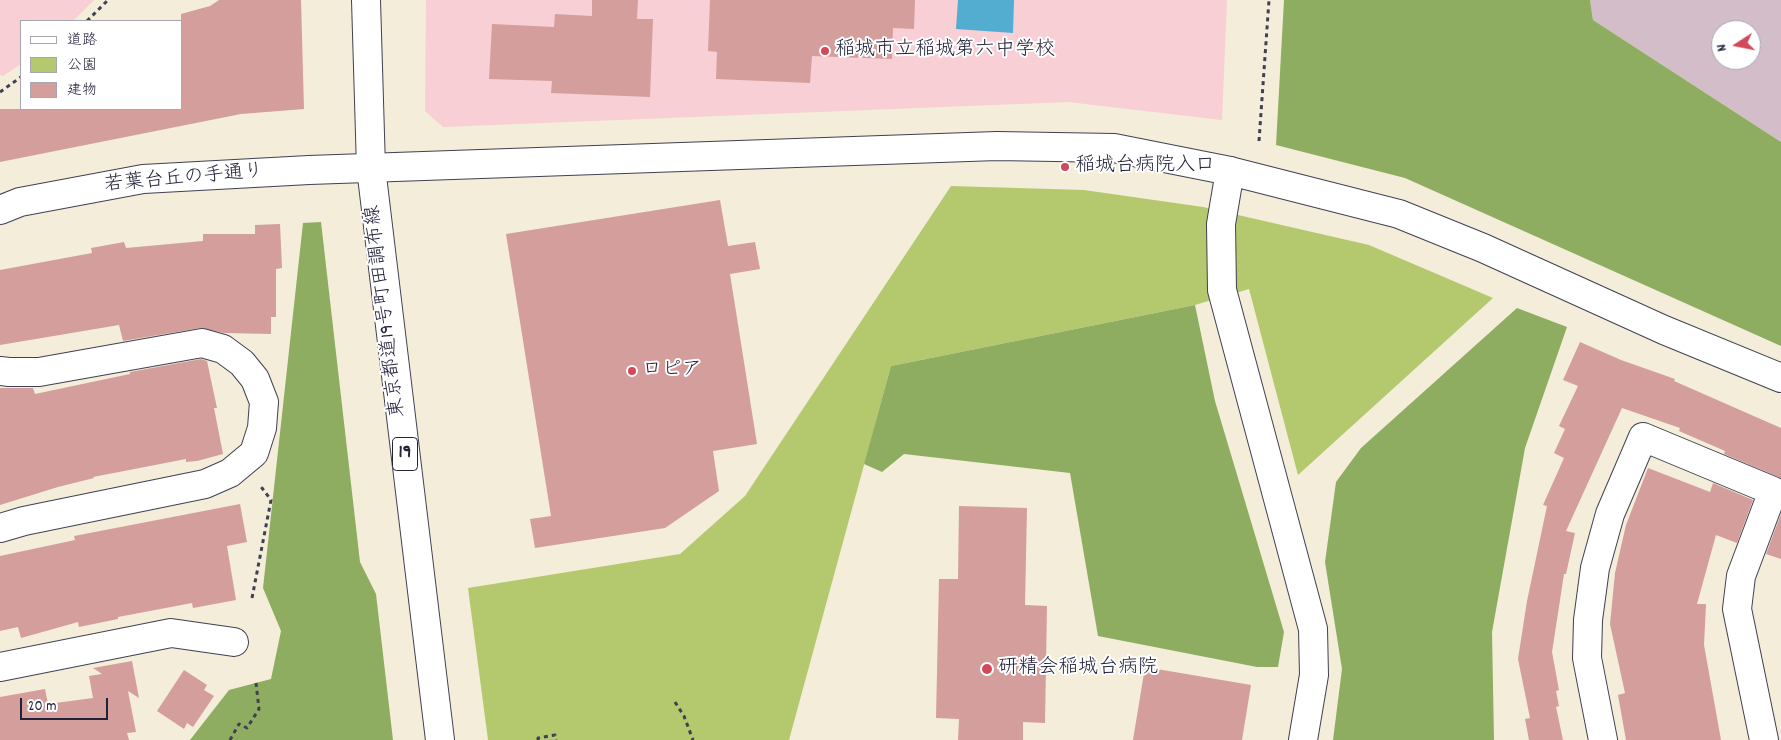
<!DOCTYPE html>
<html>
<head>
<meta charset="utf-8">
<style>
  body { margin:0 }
  #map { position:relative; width:1781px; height:740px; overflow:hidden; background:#f3edd9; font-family:Dekko,"Klee One",sans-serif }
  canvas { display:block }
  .legend { position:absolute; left:20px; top:20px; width:162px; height:90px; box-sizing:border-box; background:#fff; border:1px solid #a7a7b1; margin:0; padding:6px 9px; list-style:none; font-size:15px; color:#22223b }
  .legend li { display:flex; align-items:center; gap:10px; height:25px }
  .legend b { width:25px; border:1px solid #a7a7b1 }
  .north { position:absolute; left:1711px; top:20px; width:50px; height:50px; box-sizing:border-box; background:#fff; border:1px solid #a7a7b1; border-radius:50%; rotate:259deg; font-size:14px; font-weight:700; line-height:20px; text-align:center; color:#22223b }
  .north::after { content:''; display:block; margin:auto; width:18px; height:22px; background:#d1495b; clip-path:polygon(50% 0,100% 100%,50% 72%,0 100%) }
  .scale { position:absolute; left:20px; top:698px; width:88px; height:22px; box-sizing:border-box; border:2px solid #22223b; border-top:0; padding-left:6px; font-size:15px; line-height:18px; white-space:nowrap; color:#22223b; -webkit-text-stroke:4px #fff; paint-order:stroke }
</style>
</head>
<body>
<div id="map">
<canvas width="1781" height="740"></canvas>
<ul class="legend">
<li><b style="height:6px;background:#fff"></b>道路</li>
<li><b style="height:14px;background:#b4c96e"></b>公園</li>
<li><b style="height:14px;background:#d49e9c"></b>建物</li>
</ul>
<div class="north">N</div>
<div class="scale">20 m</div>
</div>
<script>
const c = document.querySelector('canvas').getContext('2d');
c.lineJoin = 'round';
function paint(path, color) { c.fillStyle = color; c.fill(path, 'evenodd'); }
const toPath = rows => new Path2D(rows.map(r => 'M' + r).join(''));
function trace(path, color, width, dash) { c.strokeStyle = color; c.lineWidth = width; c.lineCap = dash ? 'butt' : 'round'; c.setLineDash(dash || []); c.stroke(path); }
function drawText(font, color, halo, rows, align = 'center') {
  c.font = font + ' Dekko,"Klee One",sans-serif'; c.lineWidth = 4; c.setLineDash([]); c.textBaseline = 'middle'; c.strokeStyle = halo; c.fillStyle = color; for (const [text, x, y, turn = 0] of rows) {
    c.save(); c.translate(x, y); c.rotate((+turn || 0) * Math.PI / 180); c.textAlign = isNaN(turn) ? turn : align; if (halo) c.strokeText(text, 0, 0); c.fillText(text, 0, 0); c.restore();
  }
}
paint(toPath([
  [0,0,94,0,73,21,21,21,21,64,3,76,0,75],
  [426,0,1227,0,1222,120,1068,102,443,127,425,111]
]), '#f7cfd4');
paint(toPath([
  [1590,0,1781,0,1781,142,1593,20],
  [1721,30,1751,30,1751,60,1721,60]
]), '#d2bdc8');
paint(toPath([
  [951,186,1084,190,1203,207,1369,245,1493,298,1298,475,1249,289,1195,305,891,366,789,740,488,740,468,588,680,554,745,496]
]), '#b4c96e');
paint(toPath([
  [1284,0,1590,0,1593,20,1781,142,1781,346,1405,178,1276,145],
  [321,222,360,562,376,594,393,740,190,740,229,690,271,679,281,631,263,588,303,223],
  [1195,305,1215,401,1284,632,1278,667,1257,667,1098,636,1070,473,904,454,882,472,864,464,891,366],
  [1517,308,1567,327,1525,448,1492,632,1494,740,1333,740,1342,669,1325,562,1336,482,1361,448]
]), '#8fad61');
paint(toPath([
  [958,0,1014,0,1013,33,956,29]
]), '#52add0');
paint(toPath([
  [219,0,301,0,304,109,241,114,0,162,0,109,181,109,181,14,210,6],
  [592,0,638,0,637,19,653,19,650,97,551,93,552,81,489,79,492,24,554,27,555,14,592,16],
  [710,0,915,0,914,29,893,28,892,59,812,56,810,83,716,79,717,52,708,51],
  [720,200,728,246,755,242,760,269,730,274,757,444,713,451,719,491,665,528,535,548,530,519,551,516,506,234],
  [280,224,282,268,276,269,276,317,271,317,271,334,224,333,200,328,123,341,119,325,0,345,0,270,92,253,91,248,124,242,126,248,203,241,203,234,255,234,255,225],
  [1580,342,1621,360,1675,379,1674,381,1781,428,1781,478,1724,454,1725,451,1679,431,1680,428,1622,408,1566,531,1575,533,1566,574,1564,574,1552,652,1559,690,1556,691,1559,706,1556,707,1563,740,1529,740,1525,719,1530,718,1518,659,1527,601,1547,506,1543,505,1564,458,1554,453,1565,429,1559,426,1578,386,1563,380],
  [201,359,207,361,217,408,214,408,223,454,197,461,186,462,186,459,93,477,94,478,58,487,0,505,0,388,33,388,35,394,130,374,130,372],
  [1648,468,1710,492,1713,483,1753,500,1737,543,1716,535,1697,604,1706,604,1704,645,1721,740,1626,740,1618,695,1625,693,1610,624,1615,573,1626,525],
  [240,504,247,542,227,546,236,600,193,608,192,603,118,617,118,619,79,627,78,622,21,638,18,627,0,631,0,556,75,540,74,536],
  [959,506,1027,508,1025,605,1047,606,1045,723,1023,722,1023,740,958,740,959,719,936,718,939,579,958,579],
  [1781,514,1781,559,1766,554],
  [132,661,139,698,128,691,136,732,127,733,129,740,0,740,0,697,45,689,48,704,93,698,89,676,102,674,93,668],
  [1145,667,1251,685,1242,740,1133,740],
  [184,670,207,685,204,690,214,696,193,727,187,723,184,729,157,711]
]), '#d49e9c');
const minor = toPath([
  [0,210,20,202,143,179,309,170,997,146,1114,148,1230,171],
  [0,371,9,372,39,372,202,343,223,349,242,363,255,379,264,402,262,428,254,453,230,473,205,484,24,521,0,528],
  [0,667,171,633,234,642],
  [1603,740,1587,658,1588,620,1595,568,1610,514,1643,437,1773,491,1741,576,1737,609,1764,740]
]);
const major = toPath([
  [366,0,371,168,440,740],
  [1303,740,1314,675,1313,629,1222,290,1221,224,1230,171,1399,214,1483,248,1664,330,1781,378]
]);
trace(minor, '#414053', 30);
trace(major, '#414053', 30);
trace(toPath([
  [87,21,108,0],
  [0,92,21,77],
  [1259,141,1269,0],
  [252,598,271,500,259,484],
  [675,702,684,716,693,740],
  [230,740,239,724,247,728,259,709,256,683],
  [538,740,538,738,555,735,556,740]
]), '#414053', 3, [4, 4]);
trace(minor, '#fff', 28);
trace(major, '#fff', 28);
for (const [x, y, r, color] of [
  [825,51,5,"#d1495b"],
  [1065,167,5,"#d1495b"],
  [632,371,5,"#d1495b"],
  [987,669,6,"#d1495b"]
]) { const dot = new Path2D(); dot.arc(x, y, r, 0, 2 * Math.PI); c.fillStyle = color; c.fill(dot); trace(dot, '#fff', 2); }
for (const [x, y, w] of [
  [405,454,25]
]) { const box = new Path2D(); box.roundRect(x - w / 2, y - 16.5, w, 33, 4); c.fillStyle = '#fff'; c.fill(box); trace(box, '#22223b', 1); }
drawText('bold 19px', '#22223b', null, [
  ["19",405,454]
]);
drawText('20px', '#22223b', '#fff', [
  ["稲城市立稲城第六中学校",835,51],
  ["稲城台病院入口",1075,167],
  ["ロピア",642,371],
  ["研精会稲城台病院",998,669]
], 'left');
drawText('20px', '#22223b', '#fff', [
  ["若葉台丘の手通り",184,180,-5],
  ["東京都道19号町田調布線",387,311,-97]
]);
</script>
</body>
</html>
